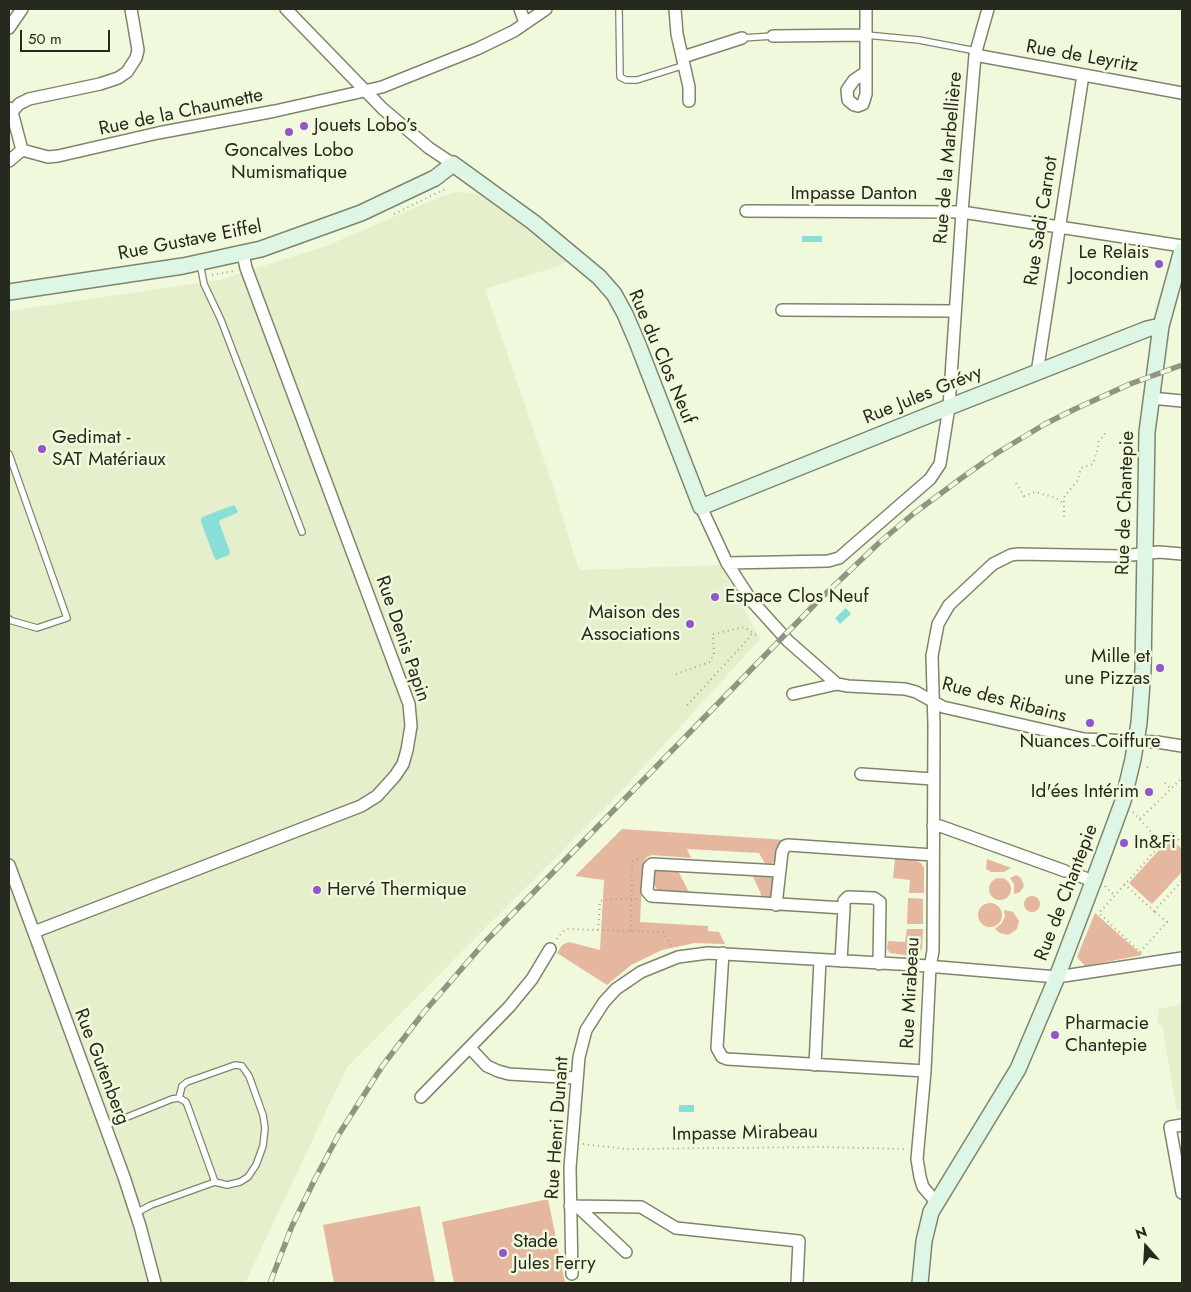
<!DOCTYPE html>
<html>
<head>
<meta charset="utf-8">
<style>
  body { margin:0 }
  #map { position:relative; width:1191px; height:1292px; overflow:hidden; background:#f1f9dc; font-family:Jost,sans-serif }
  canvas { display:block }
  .frame { position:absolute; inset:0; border:10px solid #26291e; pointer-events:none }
  .north { position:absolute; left:1121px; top:1222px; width:50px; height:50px; -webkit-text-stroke:4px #f1f9dc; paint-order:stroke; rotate:341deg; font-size:14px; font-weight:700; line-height:20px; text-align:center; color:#26291e }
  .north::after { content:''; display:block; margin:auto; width:18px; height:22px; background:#26291e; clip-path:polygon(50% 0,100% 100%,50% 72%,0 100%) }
  .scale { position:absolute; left:20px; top:30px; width:90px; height:22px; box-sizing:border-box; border:2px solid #26291e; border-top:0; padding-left:6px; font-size:15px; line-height:18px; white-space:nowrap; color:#26291e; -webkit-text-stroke:4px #f1f9dc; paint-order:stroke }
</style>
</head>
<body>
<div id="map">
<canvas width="1191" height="1292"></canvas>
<div class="frame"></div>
<div class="north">N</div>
<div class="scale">50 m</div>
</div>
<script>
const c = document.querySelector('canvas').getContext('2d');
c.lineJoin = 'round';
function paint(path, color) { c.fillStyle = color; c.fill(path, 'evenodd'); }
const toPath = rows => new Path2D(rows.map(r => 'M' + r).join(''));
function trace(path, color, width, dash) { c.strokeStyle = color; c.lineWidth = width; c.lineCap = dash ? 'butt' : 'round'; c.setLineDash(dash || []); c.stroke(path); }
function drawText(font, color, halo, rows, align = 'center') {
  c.font = font + ' Jost,sans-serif'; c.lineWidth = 5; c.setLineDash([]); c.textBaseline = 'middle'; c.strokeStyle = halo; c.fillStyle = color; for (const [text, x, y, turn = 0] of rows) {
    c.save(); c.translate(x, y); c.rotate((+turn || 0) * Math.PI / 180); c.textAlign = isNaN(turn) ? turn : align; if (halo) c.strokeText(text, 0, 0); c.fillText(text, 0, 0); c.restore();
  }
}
paint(toPath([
  [456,192,476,194,487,199,546,243,567,260,562,265,485,289,553,486,579,570,720,565,760,639,619,794,347,1067,245,1283,9,1283,9,311,219,280,326,246,442,196],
  [1182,1004,1182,1110,1177,1111,1162,1025,1157,1025,1159,1009]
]), '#e5efcb');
paint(toPath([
  [622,829,786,840,779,845,775,861,769,865,766,865,759,853,687,849,691,858,652,855,647,857,643,864,640,922,708,926,708,931,719,932,725,944,695,943,662,950,631,965,607,985,557,953,562,945,569,942,600,950,604,880,575,876],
  [1170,838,1182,849,1182,872,1152,904,1129,883],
  [895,858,912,859,921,863,924,868,924,893,909,893,910,880,893,878],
  [987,859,1011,868,1004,872,991,872,986,869],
  [658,869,677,869,690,894,658,891,654,884,655,873],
  [752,874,769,876,774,878,773,896,771,898,763,899],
  [1016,875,1021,878,1024,886,1020,892,1015,894,1014,893,1014,884,1010,878],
  '989 889a11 11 0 1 1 22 0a11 11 0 1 1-22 0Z',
  '1024 904a8 8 0 1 1 16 0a8 8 0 1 1-16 0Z',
  [908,898,923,899,923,924,907,924],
  '978 915a12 12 0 1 1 24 0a12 12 0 1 1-24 0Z',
  [1004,910,1013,912,1019,921,1017,929,1008,935,1000,933,995,929,1002,923,1005,916],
  [1095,913,1142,955,1085,966,1077,957],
  [907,929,923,929,922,949,918,954,913,956,890,953,887,949,888,941,905,942],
  [548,1199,565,1283,454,1283,442,1222],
  [420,1206,435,1283,334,1283,323,1225]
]), '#e5b79e');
paint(toPath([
  [802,236,822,236,822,242,802,242],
  [234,505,238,511,237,513,220,520,219,522,230,552,229,555,216,560,214,557,201,522,201,519,202,517],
  [846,608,851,614,840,624,835,618],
  [679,1105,694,1105,694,1112,679,1112]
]), '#89dfd8');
const lane = toPath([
  [619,9,620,77,626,80,637,80,685,65],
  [866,35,919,40,976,51],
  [742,38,773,36],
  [200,263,204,284,221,320,302,532],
  [9,454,67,618,37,628,9,620,9,619],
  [179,1098,182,1086,187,1082,235,1065,242,1066,249,1076,263,1115,265,1128,263,1146,256,1165,248,1177,240,1182,227,1185,215,1182],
  [105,1126,172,1099,179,1098,186,1102,188,1107,215,1182,151,1205,136,1213]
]);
const street = toPath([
  [286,9,383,109,429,148,453,164],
  [520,9,525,23],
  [675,9,677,34,689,87,689,101],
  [9,28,22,9],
  [773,36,866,35],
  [975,55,1182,93],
  [683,57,742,38],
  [866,72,854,80,847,90,848,100,854,105,858,106,863,104,866,94,866,9],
  [9,108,12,112,22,150],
  [12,112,19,104,29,99,100,84,118,78,127,72,136,58,138,50,131,9],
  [9,161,22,150,48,157,58,156,158,133,275,111,382,87,477,49,514,31,546,9],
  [746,211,962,212,1182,246],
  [782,310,955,311],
  [1037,373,1083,75],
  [1151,398,1182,401],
  [701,507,727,563,751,600,788,641,837,684,848,686,905,689,916,692,943,707,1084,739,1157,742,1182,746],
  [727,563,828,561,839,558,930,479,940,464,949,407,962,212,975,55,988,9],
  [793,694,837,684],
  [861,774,933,779],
  [933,826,940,826,1065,871],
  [9,865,124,1177,140,1226,155,1283],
  [780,871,652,864,649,867,647,891,651,896,844,908,841,961],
  [1077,875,1093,881],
  [776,905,782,852,785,846,788,845,933,855],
  [844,908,844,901,848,897,874,898,880,902,879,964],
  [34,932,361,806,377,796,395,776,403,764,407,750,411,726,409,704,246,268,243,254],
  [723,953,717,1048,722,1057,727,1059,925,1071],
  [470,1048,487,1066,498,1071,509,1074,576,1078],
  [815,1065,820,960],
  [421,1097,509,1007,532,979,550,949],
  [1182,1125,1170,1127,1182,1193],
  [936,1202,923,1187,920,1177,917,1159,925,1071,930,967,933,951,934,725,932,656,938,624,949,605,993,564,1011,555,1018,554,1122,556,1159,552,1182,554],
  [570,1206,641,1207,676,1228,799,1241,797,1283],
  [577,1206,626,1252],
  [572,1274,570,1168,579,1057,586,1030,604,1002,616,989,641,972,678,957,708,953,915,965,1057,977,1182,958]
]);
const secondary = toPath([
  [9,292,183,266,261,249,361,213,435,178,453,164,533,222,599,277,614,294,625,314,637,342,701,507,949,407,1147,329,1161,326],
  [920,1283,924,1241,931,1212,1018,1069,1057,977,1095,877,1123,801,1133,759,1139,723,1143,669,1147,432,1161,326,1182,250]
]);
trace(lane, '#7e856c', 8);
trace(street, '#7e856c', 14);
trace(secondary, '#7e856c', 18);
trace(toPath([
  [394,214,445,189,446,187],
  [212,275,234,271],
  [1016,483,1024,496,1035,492,1056,498,1063,503],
  [1064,517,1064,497,1078,480,1081,468,1093,464,1098,448,1098,442,1107,431],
  [676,674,710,662,714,653,713,634,744,627,756,635],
  [687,705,692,700,750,637,752,633],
  [1147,767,1151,770],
  [1165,783,1171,789],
  [1133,812,1161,843],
  [1140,819,1181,779,1182,779],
  [1124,884,1154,911,1182,881],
  [1105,886,1114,895],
  [598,930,600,901,608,899,638,899],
  [631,931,632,862,635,859,641,859],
  [557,939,562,932,567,929,663,932,672,947],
  [1140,952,1167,922,1155,912],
  [1141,953,1099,913,1171,833,1182,843],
  [583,1144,626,1149,823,1147,906,1149]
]), '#9ea48e', 2, [1, 4]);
trace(lane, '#fff', 5.5);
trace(street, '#fff', 11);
trace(secondary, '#ddf6e6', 15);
const rail = toPath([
  [270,1283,292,1226,314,1181,339,1134,383,1065,424,1012,485,942,820,599,880,542,913,514,963,477,997,453,1045,424,1075,409,1130,384,1182,365]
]);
trace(rail, '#8f9581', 5.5);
trace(rail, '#f1f9dc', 4, [11]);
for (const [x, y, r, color] of [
  [304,126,5,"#9355cb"],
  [289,132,5,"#9355cb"],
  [1159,264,5,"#9355cb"],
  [42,449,5,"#9355cb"],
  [715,597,5,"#9355cb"],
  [690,624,5,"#9355cb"],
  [1160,668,5,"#9355cb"],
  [1090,723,5,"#9355cb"],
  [1149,792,5,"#9355cb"],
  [1124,843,5,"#9355cb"],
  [317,890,5,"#9355cb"],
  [1055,1035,5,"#9355cb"],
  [503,1253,5,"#9355cb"]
]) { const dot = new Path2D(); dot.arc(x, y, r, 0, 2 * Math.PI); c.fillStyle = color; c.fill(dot); trace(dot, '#f1f9dc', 2); }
drawText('19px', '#26291e', '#f1f9dc', [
  ["Rue de Leyritz",1082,57,10],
  ["Rue de la Chaumette",181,113,-12],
  ["Rue de la Marbellière",949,158,-85],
  ["Impasse Danton",854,194],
  ["Rue Sadi Carnot",1042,221,-81],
  ["Rue Gustave Eiffel",190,241,-11],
  ["Rue du Clos Neuf",661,357,67],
  ["Rue Jules Grévy",923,396,-22],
  ["Rue de Chantepie",1126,503,-88],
  ["Rue Denis Papin",402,639,71],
  ["Rue des Ribains",1004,701,15],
  ["Rue de Chantepie",1067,893,-69],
  ["Rue Mirabeau",911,993,-87],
  ["Rue Gutenberg",101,1067,69],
  ["Rue Henri Dunant",558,1128,-86],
  ["Impasse Mirabeau",745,1134,-1]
]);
drawText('19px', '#26291e', '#f1f9dc', [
  ["Jouets Lobo’s",314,126],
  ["Goncalves Lobo",289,151,"center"],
  ["Numismatique",289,173,"center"],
  ["Le Relais",1149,253,"right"],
  ["Jocondien",1149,275,"right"],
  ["Gedimat -",52,438],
  ["SAT Matériaux",52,460],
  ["Espace Clos Neuf",725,597],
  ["Maison des",680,613,"right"],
  ["Associations",680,635,"right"],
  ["Mille et",1150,657,"right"],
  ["une Pizzas",1150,679,"right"],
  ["Nuances Coiffure",1090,742,"center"],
  ["Id'ées Intérim",1139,792,"right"],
  ["In&Fi",1134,843],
  ["Hervé Thermique",327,890],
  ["Pharmacie",1065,1024],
  ["Chantepie",1065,1046],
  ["Stade",513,1242],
  ["Jules Ferry",513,1264]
], 'left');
</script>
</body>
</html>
